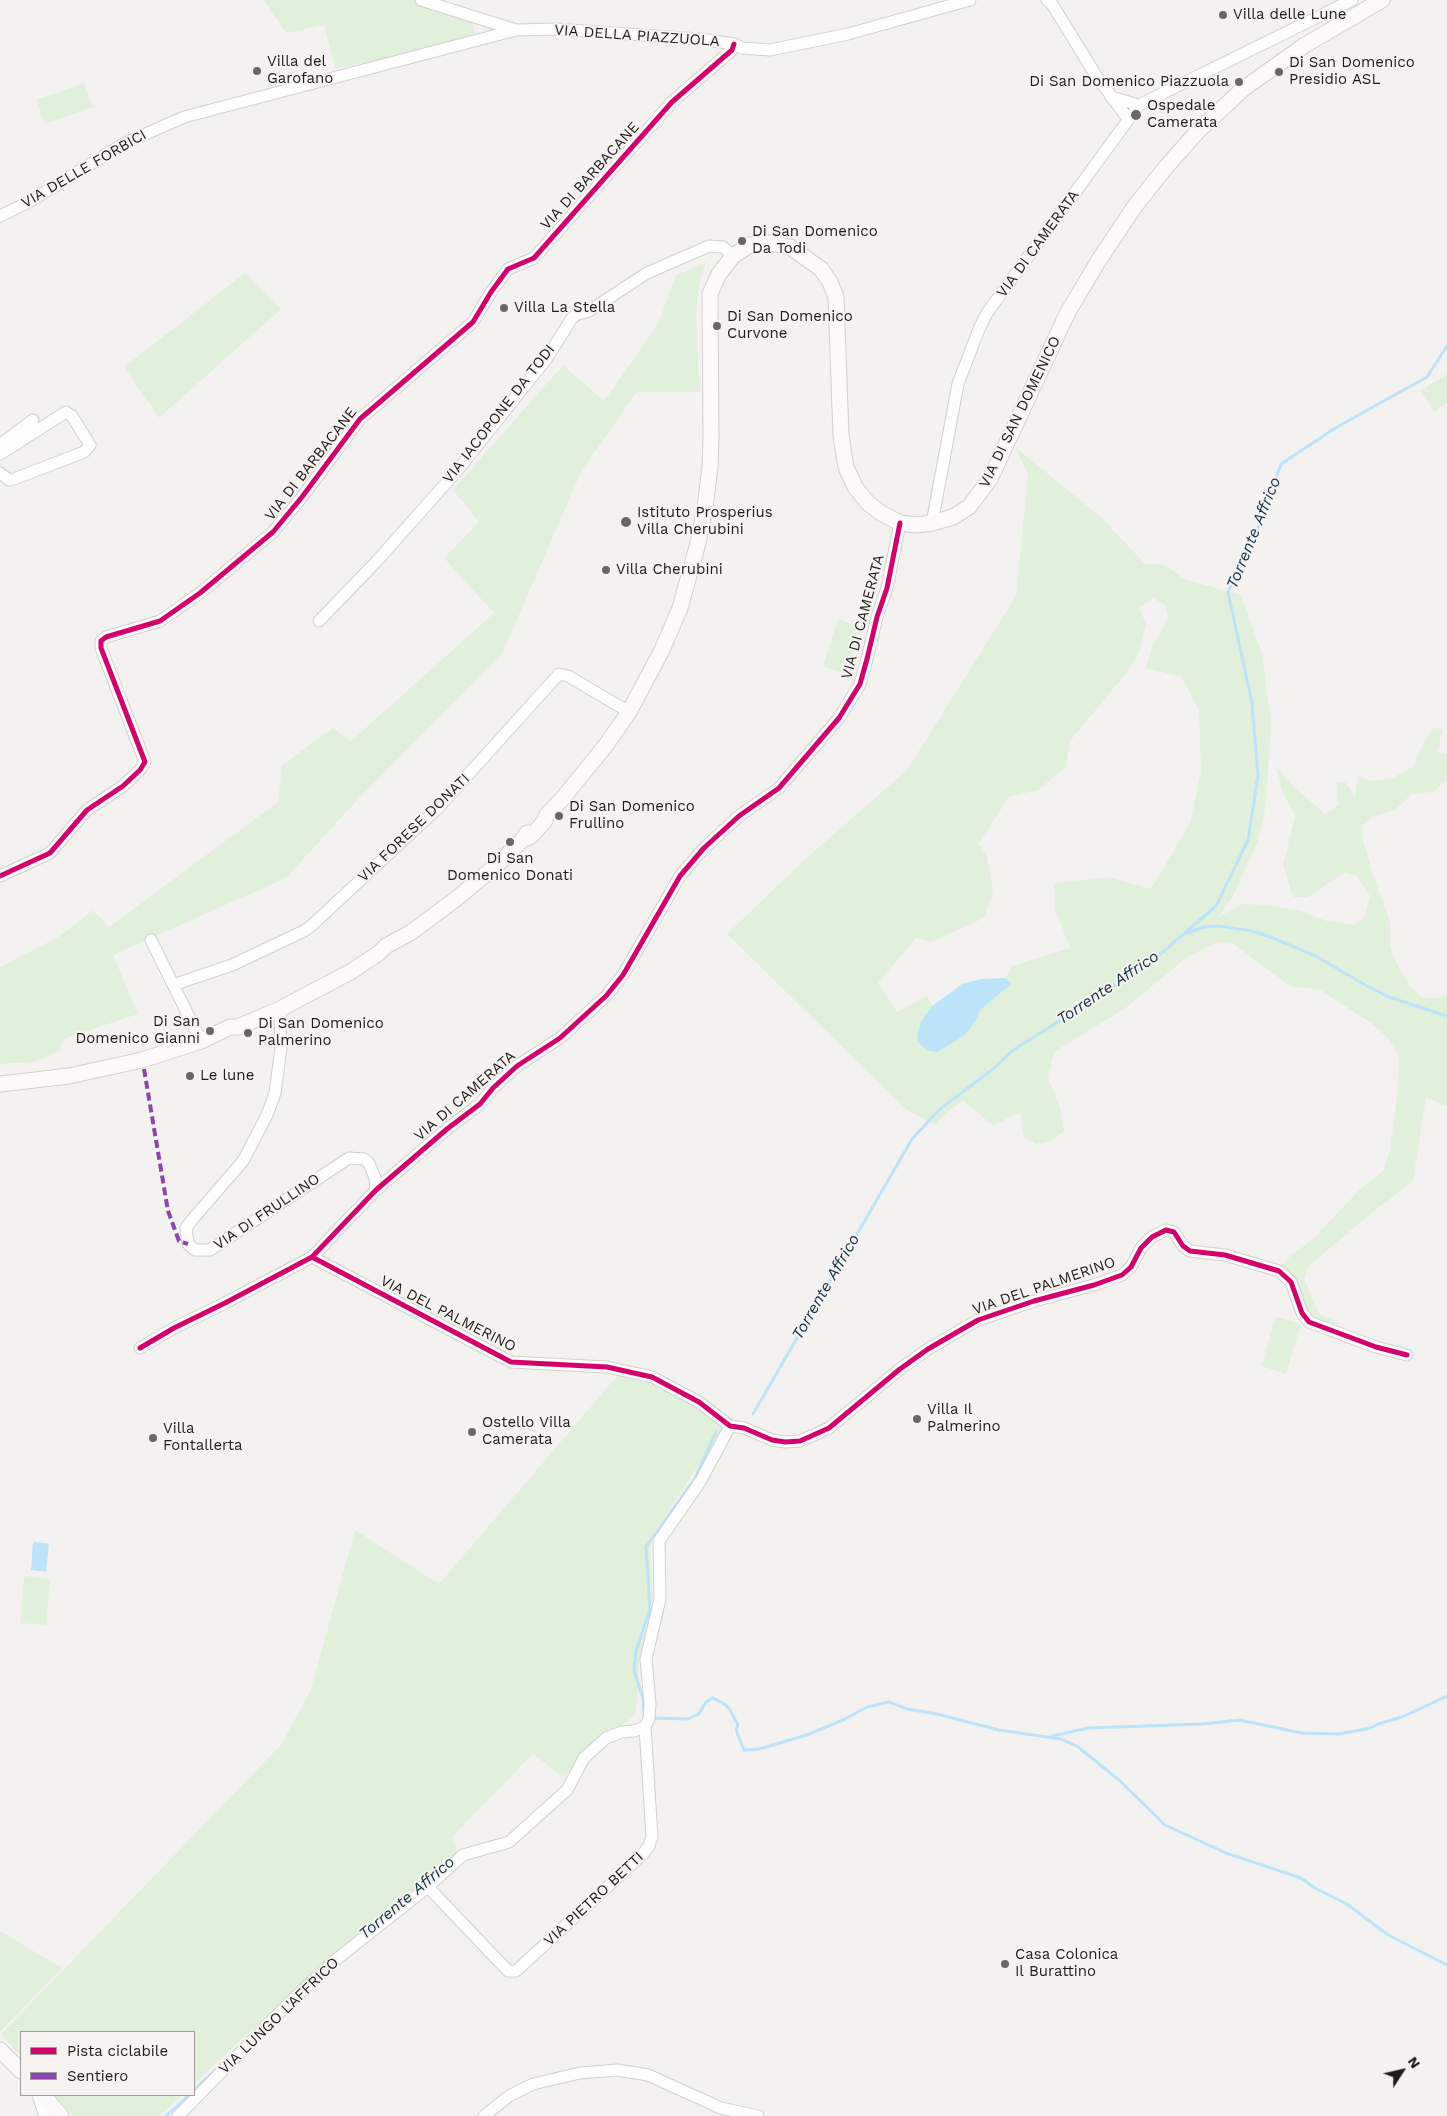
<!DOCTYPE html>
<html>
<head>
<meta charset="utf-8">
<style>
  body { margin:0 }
  #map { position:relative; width:1447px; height:2116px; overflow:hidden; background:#f4f2f1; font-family:"Work Sans",sans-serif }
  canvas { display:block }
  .legend { position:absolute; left:20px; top:2031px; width:175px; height:65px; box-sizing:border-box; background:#f5f2f0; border:1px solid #9f9c9b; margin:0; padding:6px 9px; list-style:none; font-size:15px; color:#1d1c1b }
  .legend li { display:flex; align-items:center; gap:10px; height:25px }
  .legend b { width:25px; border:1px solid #9f9c9b }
  .north { position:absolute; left:1377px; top:2046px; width:50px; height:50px; -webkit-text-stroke:4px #f5f2f0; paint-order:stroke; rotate:55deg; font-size:14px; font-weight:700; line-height:20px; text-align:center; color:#1d1c1b }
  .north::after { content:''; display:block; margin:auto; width:18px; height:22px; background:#1d1c1b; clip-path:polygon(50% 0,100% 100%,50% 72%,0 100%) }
</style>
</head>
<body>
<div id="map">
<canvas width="1447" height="2116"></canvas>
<ul class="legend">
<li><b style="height:6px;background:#d6006c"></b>Pista ciclabile</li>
<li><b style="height:6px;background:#8e44ad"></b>Sentiero</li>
</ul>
<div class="north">N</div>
</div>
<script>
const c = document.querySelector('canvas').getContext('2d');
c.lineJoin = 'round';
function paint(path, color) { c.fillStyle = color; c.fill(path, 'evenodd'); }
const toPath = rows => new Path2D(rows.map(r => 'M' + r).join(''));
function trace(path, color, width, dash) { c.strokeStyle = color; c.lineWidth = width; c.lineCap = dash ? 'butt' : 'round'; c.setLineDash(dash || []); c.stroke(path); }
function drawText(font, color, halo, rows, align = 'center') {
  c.font = font + ' "Work Sans",sans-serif'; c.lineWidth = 4; c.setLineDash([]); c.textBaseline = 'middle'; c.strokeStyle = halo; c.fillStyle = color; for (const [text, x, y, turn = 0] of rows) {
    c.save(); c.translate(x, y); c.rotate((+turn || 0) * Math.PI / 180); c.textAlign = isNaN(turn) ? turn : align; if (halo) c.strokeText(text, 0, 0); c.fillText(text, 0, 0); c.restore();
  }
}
paint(toPath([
  [264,0,438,0,433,11,474,22,475,44,335,68,324,25,286,33],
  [84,83,93,107,45,124,36,100],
  [706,262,700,281,696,316,700,392,637,392,582,470,502,654,361,796,286,878,113,955,138,1014,63,1039,60,1051,33,1062,0,1064,0,967,60,936,93,910,109,927,278,802,282,765,333,728,351,741,494,613,444,558,479,522,453,490,563,365,604,401,658,324,676,275],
  [245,273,281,309,159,418,124,367],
  [1447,374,1447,403,1434,412,1421,391],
  [1016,448,1101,517,1145,564,1158,564,1170,568,1184,579,1241,595,1262,653,1271,721,1266,804,1258,841,1233,896,1218,917,1242,904,1266,905,1301,911,1327,921,1354,925,1365,916,1370,896,1357,876,1344,873,1308,897,1293,897,1283,865,1295,816,1282,791,1277,768,1295,788,1325,814,1339,805,1336,782,1345,782,1355,796,1358,776,1372,781,1393,778,1414,766,1423,743,1433,728,1443,729,1437,752,1447,754,1447,780,1433,792,1412,794,1395,810,1373,816,1362,827,1364,843,1373,875,1390,922,1390,946,1393,956,1410,987,1423,998,1440,998,1447,994,1447,1106,1426,1098,1413,1181,1374,1211,1309,1266,1304,1278,1319,1314,1340,1323,1330,1330,1309,1322,1279,1271,1290,1256,1312,1240,1359,1190,1384,1170,1390,1150,1397,1097,1399,1057,1389,1039,1371,1023,1320,990,1290,986,1232,943,1218,942,1187,957,1127,1007,1054,1052,1048,1077,1061,1110,1064,1131,1053,1140,1036,1144,1024,1137,1020,1114,1015,1114,994,1126,963,1101,946,1113,935,1125,907,1110,727,934,800,864,907,770,1016,596,1028,476],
  [1153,598,1165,605,1168,619,1152,647,1146,668,1182,677,1199,711,1201,771,1190,823,1151,889,1108,877,1054,883,1055,909,1070,948,1012,966,1006,978,1010,984,980,1010,978,1017,926,1050,918,1042,917,1034,921,1021,932,1006,927,996,897,1012,878,983,916,938,931,942,984,918,993,891,987,856,979,843,1009,797,1038,790,1066,767,1070,741,1128,671,1140,651,1146,624,1139,608],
  [838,619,862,627,846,674,823,666],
  [1276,1317,1301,1324,1286,1374,1261,1366],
  [617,1376,650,1384,698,1408,722,1430,650,1539,653,1609,639,1663,636,1714,563,1777,533,1754,452,1837,458,1853,305,1980,194,2084,194,2032,21,2032,21,2057,1,2034,281,1745,311,1689,355,1530,439,1584],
  [24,1576,50,1579,46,1625,20,1623],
  [0,1931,62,1968,0,2032],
  [54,2095,182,2095,160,2116,73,2116]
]), '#e1f0db');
paint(toPath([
  [1006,978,1011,984,980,1010,978,1017,965,1035,937,1052,926,1050,918,1042,917,1034,921,1021,932,1006,962,984,982,979],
  [33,1542,47,1543,49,1545,46,1572,31,1570]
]), '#bbe3f9');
trace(toPath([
  [1188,933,1203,927,1219,926,1252,931,1268,936,1316,956,1358,981,1389,997,1447,1016],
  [753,1414,912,1139,940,1109,993,1069,1012,1051,1149,964,1216,906,1248,840,1258,775,1252,703,1228,592,1258,528,1281,464,1337,427,1427,377,1447,346],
  [644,1713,643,1699,634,1670,636,1651,650,1609,646,1547,695,1478,716,1432],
  [651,1718,688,1719,699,1714,706,1702,713,1698,726,1705,730,1710,738,1725,736,1730,744,1750,759,1749,807,1735,845,1719,867,1707,889,1702,907,1709,937,1714,999,1730,1061,1739,1077,1746,1119,1780,1165,1825,1226,1853,1301,1878,1315,1888,1347,1904,1388,1935,1447,1965],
  [1052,1736,1088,1728,1203,1724,1239,1720,1302,1733,1338,1734,1371,1728,1378,1724,1402,1717,1447,1696],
  [590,1746,600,1737],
  [194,2090,218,2068],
  [166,2116,189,2095]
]), '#bbe3f9', 3);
const street = toPath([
  [421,0,516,30,555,29,700,39,734,44,742,48,770,50,848,34,970,0],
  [1047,0,1052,4,1095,74,1128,119],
  [1111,97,1139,105],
  [0,216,29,202,123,144,184,117,516,30],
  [0,445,33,420],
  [0,454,66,412,72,416,90,445,84,452,14,479,9,480,0,473],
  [932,523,958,384,979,329,987,313,1139,105,1352,0],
  [319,621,376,562,456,472,547,358,572,318,578,314,589,311,647,273,709,246,723,247,733,256],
  [0,876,50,853,87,810,123,786,140,770,145,762,101,648,101,641,106,637,160,621,200,593,273,532,302,497,360,419,473,322,491,292,508,269,534,258,672,102,732,50,734,44],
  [151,940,201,1041],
  [173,985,232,965,304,931,311,926,438,808,559,674,568,676,629,712],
  [280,1009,281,1048,275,1093,267,1115,243,1161,191,1221,186,1228,188,1244,195,1250,210,1250,349,1158,364,1159,369,1163,375,1178,376,1190],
  [312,1257,511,1362,607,1367,652,1377,699,1402,730,1426,744,1428,772,1440,785,1442,800,1441,829,1428,900,1369,928,1349,978,1320,1034,1301,1094,1285,1122,1275,1131,1267,1141,1248,1152,1237,1166,1230,1174,1232,1183,1246,1190,1251,1225,1255,1279,1271,1291,1282,1302,1313,1309,1322,1376,1347,1407,1355],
  [140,1348,174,1328,225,1303,312,1257,376,1190,447,1129,480,1104,493,1088,517,1066,560,1038,606,996,623,975,680,876,704,848,739,816,779,788,839,718,860,684,867,659,877,617,887,588,900,523],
  [428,1887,508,1971,516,1971,642,1855,649,1846,652,1837,645,1727],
  [38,2095,45,2116],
  [178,2116,287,2005,333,1962,428,1887,463,1855,509,1842,567,1790,584,1758,606,1738,622,1732,634,1731,645,1727,649,1719,650,1704,646,1659,660,1599,659,1541,700,1482,730,1426],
  [484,2116,509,2096,533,2084,580,2073,617,2070,648,2075,721,2108,758,2116]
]);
const secondary = toPath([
  [523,839,530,837,544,822,547,815,563,798,606,745,629,712,662,650,680,608,698,543,705,507,710,467,711,437,710,294,719,274,733,256,750,245,771,243,790,247,821,269,830,282,836,297,841,436,846,467,855,487,868,503,881,513,900,523,916,525,932,523,953,517,969,507,990,479,1068,312,1099,260,1135,206,1166,167,1198,131,1243,89,1305,45,1382,0],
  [0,1084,69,1076,142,1060,201,1041,230,1027,238,1027,280,1009,352,971,379,953,386,946,410,933,456,899,499,863,523,839,527,833],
  [0,2050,21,2071],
  [43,2095,61,2116]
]);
trace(street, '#d1d0cf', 13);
trace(secondary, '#d1d0cf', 17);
trace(street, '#fdfdfd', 11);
trace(secondary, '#fbf9f9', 15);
trace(toPath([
  [144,1069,168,1211,179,1241,188,1244]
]), '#8e44ad', 4, [8, 4]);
trace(toPath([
  [0,876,50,853,87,810,123,786,140,770,145,762,101,648,101,641,106,637,160,621,200,593,273,532,302,497,360,419,473,322,491,292,508,269,534,258,672,102,732,50,734,44],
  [312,1257,511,1362,607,1367,652,1377,699,1402,730,1426,744,1428,772,1440,785,1442,800,1441,829,1428,900,1369,928,1349,978,1320,1034,1301,1094,1285,1122,1275,1131,1267,1141,1248,1152,1237,1166,1230,1174,1232,1183,1246,1190,1251,1225,1255,1279,1271,1291,1282,1302,1313,1309,1322,1376,1347,1407,1355],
  [140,1348,174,1328,225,1303,312,1257,376,1190,447,1129,480,1104,493,1088,517,1066,560,1038,606,996,623,975,680,876,704,848,739,816,779,788,839,718,860,684,867,659,877,617,887,588,900,523]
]), '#d6006c', 5);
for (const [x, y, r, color] of [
  [1223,15,5,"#686766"],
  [257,71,5,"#686766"],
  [1279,72,5,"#686766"],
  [1239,82,5,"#686766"],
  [1136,115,6,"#686766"],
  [742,241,5,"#686766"],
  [504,308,5,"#686766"],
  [717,326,5,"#686766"],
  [626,522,6,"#686766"],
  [606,570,5,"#686766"],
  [559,816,5,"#686766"],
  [510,842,5,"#686766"],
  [210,1031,5,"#686766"],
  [248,1033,5,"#686766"],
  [190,1076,5,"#686766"],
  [917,1419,5,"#686766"],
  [472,1432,5,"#686766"],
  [153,1438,5,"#686766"],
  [1005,1964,5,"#686766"]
]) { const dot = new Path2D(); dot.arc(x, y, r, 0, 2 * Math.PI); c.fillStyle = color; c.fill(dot); trace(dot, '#f5f2f0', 2); }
drawText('15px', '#1d1c1b', '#f5f2f0', [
  ["Villa delle Lune",1233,15],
  ["Villa del",267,62],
  ["Garofano",267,79],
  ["Di San Domenico",1289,63],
  ["Presidio ASL",1289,80],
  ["Di San Domenico Piazzuola",1229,82,"right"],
  ["Ospedale",1147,106],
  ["Camerata",1147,123],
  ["Di San Domenico",752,232],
  ["Da Todi",752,249],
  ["Villa La Stella",514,308],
  ["Di San Domenico",727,317],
  ["Curvone",727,334],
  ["Istituto Prosperius",637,513],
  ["Villa Cherubini",637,530],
  ["Villa Cherubini",616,570],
  ["Di San Domenico",569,807],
  ["Frullino",569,824],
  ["Di San",510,859,"center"],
  ["Domenico Donati",510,876,"center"],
  ["Di San",200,1022,"right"],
  ["Domenico Gianni",200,1039,"right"],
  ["Di San Domenico",258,1024],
  ["Palmerino",258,1041],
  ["Le lune",200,1076],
  ["Villa Il",927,1410],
  ["Palmerino",927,1427],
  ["Ostello Villa",482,1423],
  ["Camerata",482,1440],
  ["Villa",163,1429],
  ["Fontallerta",163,1446],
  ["Casa Colonica",1015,1955],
  ["Il Burattino",1015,1972]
], 'left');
drawText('15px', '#1d1c1b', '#f5f2f0', [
  ["VIA DELLA PIAZZUOLA",637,36,4],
  ["VIA DELLE FORBICI",84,169,-30],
  ["VIA DI BARBACANE",590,176,-48],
  ["VIA DI CAMERATA",1038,244,-54],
  ["VIA DI SAN DOMENICO",1020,412,-64],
  ["VIA IACOPONE DA TODI",499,414,-52],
  ["VIA DI BARBACANE",311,464,-52],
  ["VIA DI CAMERATA",863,617,-75],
  ["VIA FORESE DONATI",414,828,-44],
  ["VIA DI CAMERATA",465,1096,-41],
  ["VIA DI FRULLINO",267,1212,-34],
  ["VIA DEL PALMERINO",1044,1286,-19],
  ["VIA DEL PALMERINO",448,1314,27],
  ["VIA PIETRO BETTI",594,1899,-43],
  ["VIA LUNGO L'AFFRICO",279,2016,-44]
]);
drawText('italic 16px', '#113243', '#f5f2f0', [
  ["Torrente Affrico",1254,533,-68],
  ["Torrente Affrico",1108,988,-34],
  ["Torrente Affrico",826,1287,-60],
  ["Torrente Affrico",407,1898,-40]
]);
</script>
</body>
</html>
